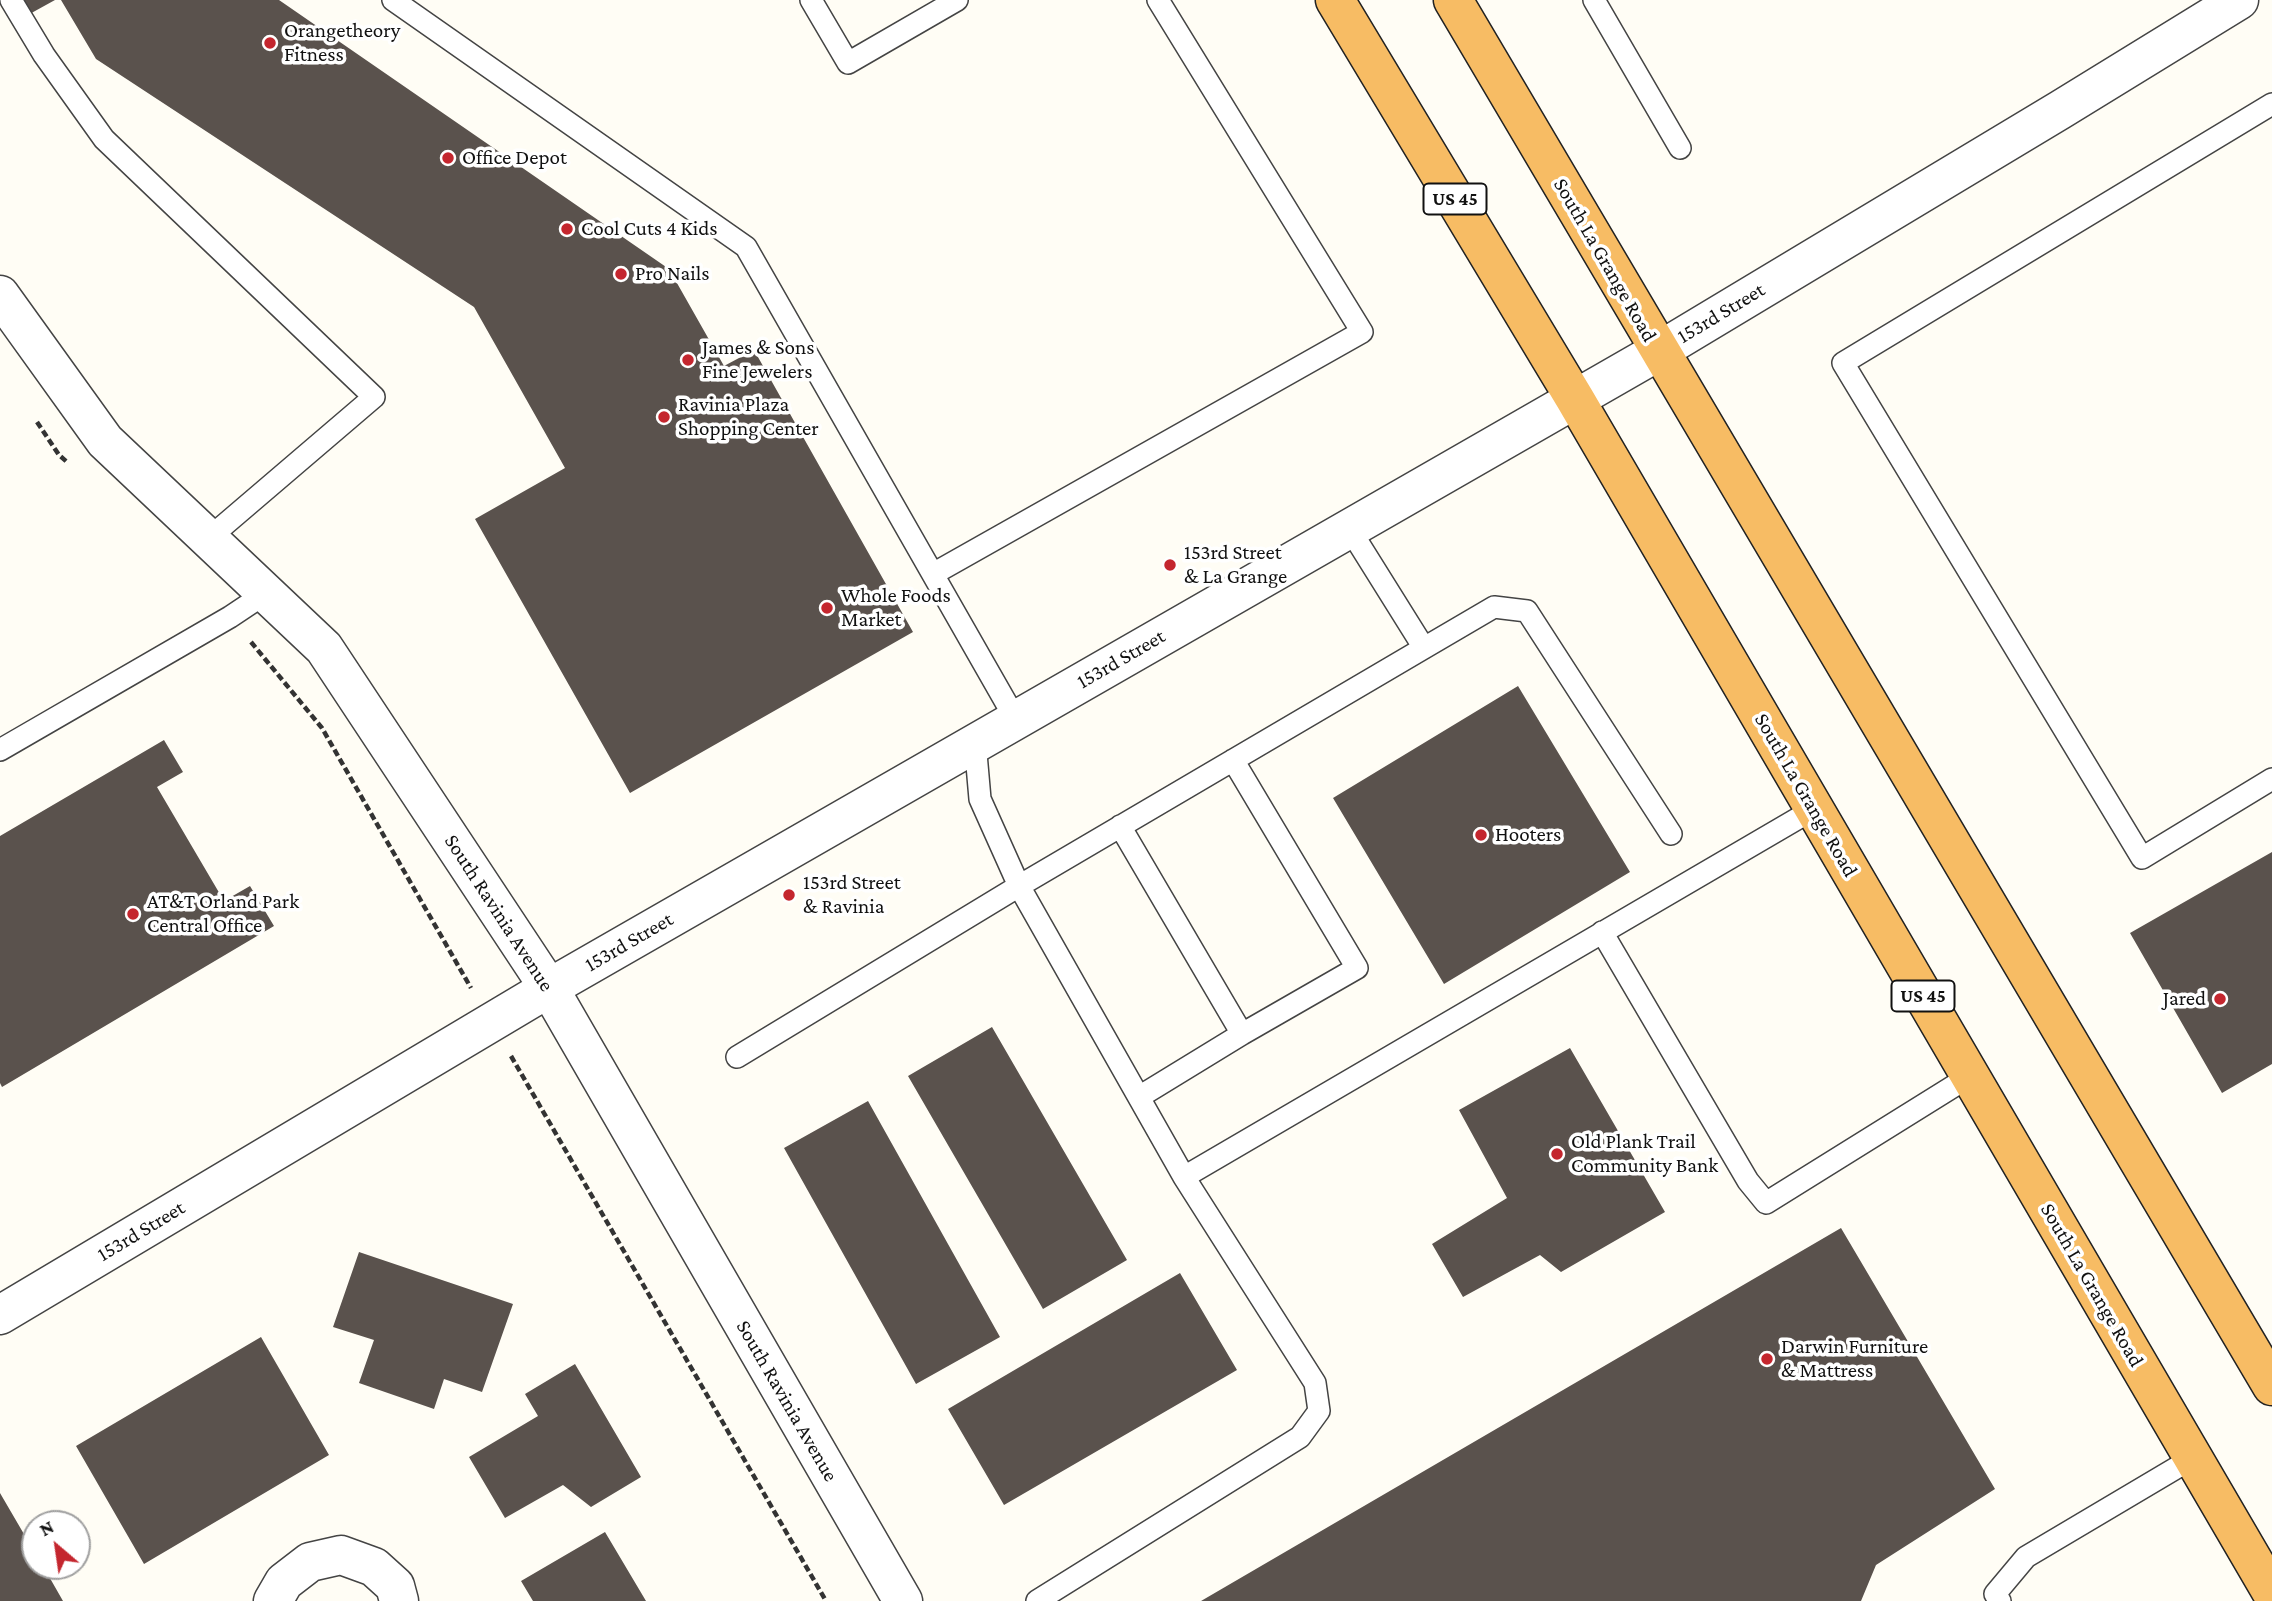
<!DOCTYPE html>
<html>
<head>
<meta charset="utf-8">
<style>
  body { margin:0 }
  #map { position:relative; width:2272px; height:1601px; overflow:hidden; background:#fffdf5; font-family:"Crimson Pro",serif }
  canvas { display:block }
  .north { position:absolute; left:21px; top:1510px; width:70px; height:70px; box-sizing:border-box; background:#fff; border:2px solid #a0a0a0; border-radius:50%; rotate:331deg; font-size:19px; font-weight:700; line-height:28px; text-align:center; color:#111 }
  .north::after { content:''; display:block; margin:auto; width:24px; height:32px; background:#c4262e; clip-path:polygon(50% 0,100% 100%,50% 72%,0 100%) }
</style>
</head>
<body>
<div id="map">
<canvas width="2272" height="1601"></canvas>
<div class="north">N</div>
</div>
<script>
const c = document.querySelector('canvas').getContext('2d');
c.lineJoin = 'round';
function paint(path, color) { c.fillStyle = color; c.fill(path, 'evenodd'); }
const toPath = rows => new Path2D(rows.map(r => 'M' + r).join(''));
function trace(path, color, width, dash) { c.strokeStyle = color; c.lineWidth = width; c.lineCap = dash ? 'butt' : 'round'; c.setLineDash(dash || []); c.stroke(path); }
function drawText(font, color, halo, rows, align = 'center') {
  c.font = font + ' "Crimson Pro",serif'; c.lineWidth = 7; c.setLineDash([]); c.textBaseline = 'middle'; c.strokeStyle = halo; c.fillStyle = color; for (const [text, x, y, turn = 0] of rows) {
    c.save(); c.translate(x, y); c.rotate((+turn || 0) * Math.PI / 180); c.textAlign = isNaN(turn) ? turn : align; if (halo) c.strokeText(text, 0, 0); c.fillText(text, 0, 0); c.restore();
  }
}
paint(toPath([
  [17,0,55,0,26,16],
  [61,0,279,0,669,269,724,366,754,350,913,632,630,793,475,519,565,468,474,307,96,59],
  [1518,686,1630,872,1444,984,1333,798],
  [164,740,183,772,157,787,224,901,250,886,274,926,2,1087,0,1083,0,836],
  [2272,852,2272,1064,2222,1093,2130,933],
  [992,1027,1127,1260,1043,1309,908,1076],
  [1570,1048,1665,1212,1561,1272,1540,1255,1463,1297,1432,1244,1507,1198,1459,1110],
  [868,1101,1000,1337,916,1384,784,1148],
  [1841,1228,1995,1489,1876,1565,1861,1601,1201,1601],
  [359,1252,513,1304,482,1392,444,1379,434,1409,359,1383,374,1340,333,1327],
  [1180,1273,1237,1370,1004,1505,948,1409],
  [261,1337,329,1455,144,1564,76,1446],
  [575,1364,641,1477,591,1507,563,1485,505,1518,469,1457,538,1416,525,1394],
  [0,1493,35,1553,35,1566,43,1566,63,1601,0,1601],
  [605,1532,646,1601,533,1601,521,1581]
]), '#5a524d');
const service = toPath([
  [11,0,44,55,104,139,374,397,209,538],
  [393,0,746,247,1016,720],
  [811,0,848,63,957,0],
  [1594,0,1680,148],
  [2272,104,1843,363,2142,858,2272,779],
  [933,574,1362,332,1158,0],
  [1424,648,1494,607,1527,611,1671,834],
  [975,742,980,799,1019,886,1184,1177,1814,809],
  [0,750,230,617,266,593],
  [1120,826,1242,1034,1357,968,1233,760],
  [1602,932,1748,1181,1766,1203,1970,1076],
  [737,1057,1019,886,1424,648,1349,528],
  [1139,1097,1242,1034],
  [1037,1601,1300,1437,1319,1411,1315,1383,1184,1177],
  [2000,1601,1995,1594,2026,1557,2193,1458]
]);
const minor = toPath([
  [1659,351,2060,110,2239,0],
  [273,1601,284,1582,310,1562,341,1555,374,1567,395,1586,399,1601]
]);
const tertiary = toPath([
  [0,295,105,441,324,648,549,988,903,1601],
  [0,1315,549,988,1659,351]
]);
const trunk = toPath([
  [1335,0,1575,399,2272,1593],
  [1453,0,2272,1386]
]);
trace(service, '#444', 24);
trace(minor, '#444', 41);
trace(tertiary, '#444', 41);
trace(trunk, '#222', 41);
trace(toPath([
  [37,422,59,455,67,462],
  [251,642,322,728,471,988],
  [511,1056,826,1601]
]), '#333', 4.5, [7, 3.5]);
trace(service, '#fff', 21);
trace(minor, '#fff', 38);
trace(tertiary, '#fff', 38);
trace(trunk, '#f7bc64', 38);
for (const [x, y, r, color] of [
  [270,43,7,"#c4262e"],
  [448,158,7,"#c4262e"],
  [567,229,7,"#c4262e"],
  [621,274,7,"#c4262e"],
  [688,360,7,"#c4262e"],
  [664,417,7,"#c4262e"],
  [1170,565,7,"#c4262e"],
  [827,608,7,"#c4262e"],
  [1481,835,7,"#c4262e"],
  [789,895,7,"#c4262e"],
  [133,914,7,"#c4262e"],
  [2220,999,7,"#c4262e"],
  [1557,1154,7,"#c4262e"],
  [1767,1359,7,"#c4262e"]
]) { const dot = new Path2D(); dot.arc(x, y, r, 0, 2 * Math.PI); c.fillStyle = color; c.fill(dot); trace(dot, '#fff', 2.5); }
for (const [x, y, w] of [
  [1455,199,63],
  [1923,996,63]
]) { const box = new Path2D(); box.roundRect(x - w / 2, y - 15.5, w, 31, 5); c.fillStyle = '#fff'; c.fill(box); trace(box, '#111', 2); }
drawText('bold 19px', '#111', null, [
  ["US 45",1455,199],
  ["US 45",1923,996]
]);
drawText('21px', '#111', '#fff', [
  ["Orangetheory",284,31],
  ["Fitness",284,55],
  ["Office Depot",462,158],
  ["Cool Cuts 4 Kids",581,229],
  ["Pro Nails",635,274],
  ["James & Sons",702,348],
  ["Fine Jewelers",702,372],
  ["Ravinia Plaza",678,405],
  ["Shopping Center",678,429],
  ["153rd Street",1184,553],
  ["& La Grange",1184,577],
  ["Whole Foods",841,596],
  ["Market",841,620],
  ["Hooters",1495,835],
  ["153rd Street",803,883],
  ["& Ravinia",803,907],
  ["AT&T Orland Park",147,902],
  ["Central Office",147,926],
  ["Jared",2206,999,"right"],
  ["Old Plank Trail",1571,1142],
  ["Community Bank",1571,1166],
  ["Darwin Furniture",1781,1347],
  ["& Mattress",1781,1371]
], 'left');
drawText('21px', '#111', '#fff', [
  ["South La Grange Road",1605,260,60],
  ["153rd Street",1721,313,-31],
  ["153rd Street",1121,659,-30],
  ["South La Grange Road",1806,795,60],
  ["South Ravinia Avenue",499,913,57],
  ["153rd Street",629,942,-30],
  ["153rd Street",141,1231,-31],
  ["South La Grange Road",2092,1285,60],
  ["South Ravinia Avenue",787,1401,60]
]);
</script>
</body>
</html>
